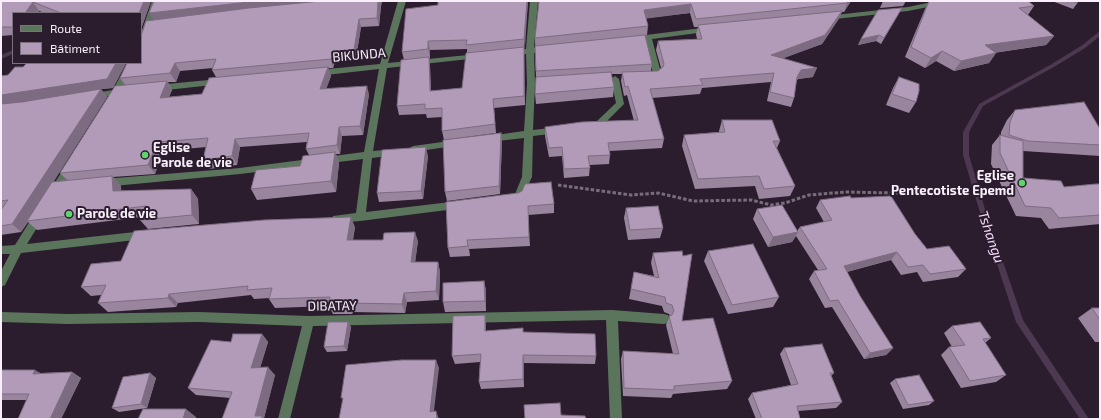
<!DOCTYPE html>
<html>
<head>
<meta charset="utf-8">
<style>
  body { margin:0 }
  #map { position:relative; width:1101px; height:420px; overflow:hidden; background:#2b1d2e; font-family:"Exo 2",sans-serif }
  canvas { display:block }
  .frame { position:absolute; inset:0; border:2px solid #f8effa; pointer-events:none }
  .legend { position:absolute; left:12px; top:12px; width:130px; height:52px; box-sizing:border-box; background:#2b1d2e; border:1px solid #7d7180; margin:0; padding:5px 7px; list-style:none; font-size:12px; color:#f8effa }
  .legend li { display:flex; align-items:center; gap:8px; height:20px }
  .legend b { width:20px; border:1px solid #7d7180 }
</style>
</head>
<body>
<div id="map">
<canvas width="1101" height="420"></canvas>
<div class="frame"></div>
<ul class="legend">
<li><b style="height:5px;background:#5b755c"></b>Route</li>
<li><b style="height:11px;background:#b29bb8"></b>Bâtiment</li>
</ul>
</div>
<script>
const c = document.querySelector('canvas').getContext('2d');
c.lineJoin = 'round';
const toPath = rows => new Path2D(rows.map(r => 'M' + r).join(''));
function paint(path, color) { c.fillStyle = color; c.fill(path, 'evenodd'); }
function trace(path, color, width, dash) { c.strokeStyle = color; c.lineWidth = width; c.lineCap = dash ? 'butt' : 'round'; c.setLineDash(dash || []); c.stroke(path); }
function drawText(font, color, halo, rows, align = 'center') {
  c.font = font + ' "Exo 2",sans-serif'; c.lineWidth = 4; c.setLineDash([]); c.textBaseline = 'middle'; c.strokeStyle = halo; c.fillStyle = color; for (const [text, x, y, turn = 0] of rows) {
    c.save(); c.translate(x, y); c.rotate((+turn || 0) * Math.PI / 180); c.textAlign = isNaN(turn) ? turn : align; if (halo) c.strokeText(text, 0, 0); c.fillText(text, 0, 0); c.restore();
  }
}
paint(toPath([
  [1100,31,1100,36,1085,48,1054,67,983,106,969,132,969,155,984,206,1023,320,1089,419,1080,419,1016,322,978,206,963,155,963,132,979,104,1050,65,1081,46,1100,31],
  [13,50,13,54,1,59,1,55,13,50]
]), '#4c3851');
trace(toPath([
  [558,185,631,195,658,193,693,201,751,200,771,205,785,203,809,195,846,192,895,193,937,190]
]), '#796d7c', 3, [3.5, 2]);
paint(toPath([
  [152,1,160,1,145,44,141,46,141,33,152,1],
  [398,1,406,1,388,63,478,54,482,56,478,58,387,68,373,151,395,149,400,152,395,155,372,158,366,212,459,201,463,202,464,205,463,208,360,221,337,223,333,222,332,219,333,216,356,213,363,159,240,174,103,187,100,186,98,183,103,179,240,168,364,152,379,69,317,76,313,73,317,70,380,64,398,1],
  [530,1,538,1,534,48,548,47,552,49,548,51,534,53,535,84,533,130,558,127,562,130,558,133,533,136,532,177,521,200,510,202,507,201,505,198,507,195,515,194,522,177,524,138,489,142,484,139,489,136,524,131,527,84,526,54,512,55,508,53,512,51,526,49,530,1],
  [937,1,952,1,948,3,908,11,826,20,822,18,826,16,908,7,937,1],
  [710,27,713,27,713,31,652,39,661,73,659,77,645,78,645,74,653,73,645,40,633,41,630,41,630,37,710,27],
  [127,63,135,63,122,89,127,89,128,91,127,93,119,95,117,98,114,99,110,96,89,98,88,96,89,94,113,90,127,63],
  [615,76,619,79,624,104,603,125,590,129,587,128,586,126,587,124,597,121,616,103,611,79,615,76],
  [219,79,222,80,223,82,222,84,157,91,153,88,157,85,219,79],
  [457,140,462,143,460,145,413,152,408,149,413,146,457,140],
  [70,162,75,165,57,195,51,195,49,192,51,189,67,163,70,162],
  [39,212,43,213,44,216,27,244,144,231,148,232,149,235,148,238,144,239,21,253,5,285,1,287,1,271,10,254,1,254,1,246,15,245,35,213,39,212],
  [612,310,664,314,668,315,670,319,668,323,664,324,618,321,622,419,610,419,606,320,313,326,290,419,278,419,302,326,199,322,68,324,1,322,1,312,68,314,199,312,309,316,612,310]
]), '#5b755c');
paint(toPath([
  [1,1,151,1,141,29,141,13,45,13,39,11,38,13,13,13,13,35,1,36],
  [154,1,382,1,381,6,379,26,361,27,356,58,336,59,333,68,328,68,331,76,326,89,369,94,363,135,342,136,340,154,336,154,339,163,336,192,257,200,251,189,300,166,309,155,306,149,307,142,240,147,237,165,209,169,203,160,206,147,163,151,155,174,113,177,121,186,121,191,191,189,198,199,199,224,148,229,140,220,141,217,37,230,28,222,21,232,1,235,1,76,8,75,23,67,27,63,126,63,113,88,101,89,107,97,53,182,67,180,60,173,125,85,120,78,154,20],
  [213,68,212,70,216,77,202,94,169,97,172,90,168,82,176,82,180,71],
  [51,97,22,102,12,103],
  [438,1,528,1,524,48,525,105,494,108,496,133,444,140,442,131,442,117,427,118,426,114,399,115,397,106,404,60,402,52,438,5],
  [467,49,467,53,462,88,431,91,430,66,429,58,430,58,430,50],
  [539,1,851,1,844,12,842,12,838,20,822,44,783,58,813,77,798,79,796,82,794,98,791,107,767,101,771,82,702,88,700,94,652,98,664,139,662,148,610,151,610,155,609,164,590,165,589,176,564,178,562,156,549,157,545,136,545,127,634,121,627,95,624,96,621,81,622,74,611,74,614,87,613,97,536,104,535,94,536,77,535,38],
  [690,13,694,27,698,27,696,34,697,39,658,41,656,50,661,68,658,71,651,71,652,64,645,35,647,35,648,26,646,18],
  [883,1,906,1,903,6,880,8],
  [928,1,1028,1,1034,6,1028,15,1054,36,1046,45,994,53,996,53,989,63,954,71,936,61,925,68,905,57,925,9,929,1],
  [1052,1,1079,1,1073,9],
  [899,13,881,44,876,41,858,45,861,39],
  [899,77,916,102,909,113,886,105,893,88],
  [1015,110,1100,129,1100,156,1023,151,1023,178,1064,187,1100,184,1100,224,1049,229,1041,218,1016,216,991,164,992,145,1000,135,1001,135,1001,132,1007,120],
  [722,120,780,141,777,148,795,186,790,196,759,199,755,186,695,189,682,146,684,135,719,132,719,131],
  [501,133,502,141,500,194,447,201,445,192],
  [428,156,423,199,379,202,377,193],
  [851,198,915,234,927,249,966,269,958,277,923,282,917,272,901,275,891,260,847,272,860,296,893,348,886,355,864,359,832,307,825,308,809,279,814,271,818,270,796,236,792,242,768,247,753,219,757,209,797,231,800,227,824,222,816,208,820,200],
  [446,202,554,204,554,213,528,215,530,246,469,249,470,256,450,257,448,248],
  [626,208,663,228,660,238,628,240,624,218],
  [355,227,353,240,418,241,415,262,438,262,440,272,439,300,407,302,405,313,353,312,352,314,333,314,329,306,275,308,269,299,269,298,254,299,251,295,178,303,176,307,108,312,98,303,101,295,91,296,81,287,121,261],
  [708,251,779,297,773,307,728,314,704,261],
  [653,253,682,321,732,381,727,389,673,394,671,398,623,396,621,359,623,351,673,354,666,325,670,316,669,314,664,312,662,306,629,299,634,272,654,276,651,263],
  [484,281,486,291,486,311,445,312,443,302],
  [1092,308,1100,308,1100,342,1095,342,1078,318],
  [485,315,486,324,486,331,524,332,596,356,595,364,524,363,524,387,481,389,479,382,480,362,455,364,452,356],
  [348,322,351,327,347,351,327,352,324,347],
  [952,326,991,338,985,343,1006,375,996,382,961,388,941,355,949,347,952,347,944,333],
  [262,334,268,342,260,368,275,375,264,418,230,398,196,395,188,388,231,342],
  [784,348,834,373,831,376,842,402,836,408,798,411,800,419,756,419,748,399,752,393,791,385,780,354],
  [1,370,41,373,72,372,81,378,61,419,18,419,27,400,1,400],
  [150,373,156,378,147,408,119,412,112,408],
  [895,379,934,401,929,405,903,409,890,383]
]), '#99859e');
paint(toPath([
  [144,1,151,1,141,29,141,13,139,13],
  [258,1,335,1,154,21,149,13],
  [378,1,382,1,381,6,379,26,377,18],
  [527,1,528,1,525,48,524,39],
  [849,1,851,1,844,12,847,3],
  [33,2,39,11,38,13,25,13],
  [691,4,690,13,643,19,644,10],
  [842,11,838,20,822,44,768,64,771,55],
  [359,19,361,27,356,58,354,50],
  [879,35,876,41,858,45,861,39],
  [1054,36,1046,45,979,55,985,45],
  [428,41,430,50,430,58,428,49],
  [334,51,336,59,333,68,331,59],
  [942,51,936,61,925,68,931,58],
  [996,53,989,63,954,71,961,61],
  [429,57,430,66,431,100,430,91],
  [116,63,126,63,113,88,101,89,107,97,29,221,27,221,28,222,21,232,12,224,100,90,1,105,1,95],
  [175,63,180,71,176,82,170,73],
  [328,67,331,76,323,98,320,89],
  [817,68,813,77,798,79,793,86,797,77,801,70],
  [167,81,172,90,165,106,160,98],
  [367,86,369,94,363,135,360,126],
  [339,127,342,136,340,154,337,145],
  [501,133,502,141,500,194,499,186],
  [235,139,240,147,237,165,232,156],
  [157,142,163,151,155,174,148,165],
  [426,147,428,156,423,199,421,191],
  [335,152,339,163,336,192,331,181],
  [112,176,121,186,122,201,113,191],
  [191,189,198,199,199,224,192,215],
  [351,217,355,227,351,249,347,240],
  [415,232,418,241,414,271,411,262],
  [798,232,792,242,768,247,773,237],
  [467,240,469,249,470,256,468,246],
  [897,252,891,260,838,274,844,266],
  [438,262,440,272,439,300,436,291],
  [484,281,486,291,486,311,485,301],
  [404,293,407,302,405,313,402,304],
  [169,294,178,303,176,307,168,298],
  [348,303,353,312,352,314,348,305],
  [485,315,486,324,486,339,485,331],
  [348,322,351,327,347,351,344,346],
  [262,334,268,342,258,375,251,368],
  [893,348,886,355,864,359,870,353],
  [523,355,524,363,524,387,523,379],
  [436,360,439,368,433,419,430,412],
  [268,367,275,375,264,418,265,419,258,419,255,416],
  [35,370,44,375,33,374],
  [72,372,81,378,61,419,50,419],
  [150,373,156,378,147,408,141,404],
  [186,409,196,417,196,419,183,419],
  [436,411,439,419,437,419]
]), '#7d6c81');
const building = toPath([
  [1,1,144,1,139,13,61,13,33,2,25,13,13,13,13,27,1,27,1,1],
  [154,1,258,1,149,13,154,1],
  [321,1,378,1,377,18,359,19,354,50,334,51,331,59,212,70,216,59,175,63,170,73,120,78,127,63,141,63,141,36,146,21,249,8,321,1],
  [438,1,527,1,524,39,466,45,467,40,428,41,428,49,402,52,406,9,438,5,438,1],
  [539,1,849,1,847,3,696,19,691,4,644,10,648,26,535,38,539,1],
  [929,1,1028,1,1034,6,1019,8,1054,36,985,45,996,53,961,61,942,51,931,58,911,47,929,1],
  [1072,1,1079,1,1077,3,1072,1],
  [902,8,884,38,879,35,861,39,878,10,902,8],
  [842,11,825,35,771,55,817,68,801,70,797,77,794,98,770,92,774,73,700,79,703,85,650,89,664,139,608,143,610,155,588,156,590,168,564,169,562,147,549,148,545,127,582,122,638,120,628,86,625,87,622,72,658,71,663,67,664,64,658,41,702,39,698,25,842,11],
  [645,35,652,64,536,71,535,46,645,35],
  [524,47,524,96,493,99,495,124,442,131,442,108,425,109,425,104,397,106,401,60,429,57,430,91,462,88,466,53,524,47],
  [27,63,116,63,107,79,1,95,1,76,8,75,15,67,23,67,27,63],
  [328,67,320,89,367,86,360,126,339,127,337,145,306,149,309,133,235,139,232,156,203,160,208,138,157,142,148,165,60,173,115,86,167,81,160,98,202,94,209,78,328,67],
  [611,72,614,87,535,94,536,77,611,72],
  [899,77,919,84,919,91,916,102,892,94,899,77],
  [101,89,12,224,1,226,1,210,8,200,1,201,1,104,22,102,101,89],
  [1084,102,1100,129,1100,145,1028,141,1009,135,1010,122,1015,110,1084,102],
  [722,120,772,120,780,141,773,141,795,186,764,189,759,176,698,179,684,135,725,132,722,120],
  [501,133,499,186,445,192,443,140,501,133],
  [1000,135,1023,141,1023,178,1061,181,1064,187,1096,184,1100,184,1100,215,1059,218,1051,208,1025,206,1000,153,1000,135],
  [426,147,421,191,377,193,382,150,426,147],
  [335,152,331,181,251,189,256,170,300,166,303,156,335,152],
  [112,176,113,191,191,189,192,215,140,220,146,206,27,221,52,182,112,176],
  [551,182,554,204,528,206,529,237,467,240,468,246,448,248,446,202,518,193,522,191,525,184,551,182],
  [850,196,851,198,891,196,915,234,927,249,949,246,966,269,930,274,923,265,908,267,897,252,844,266,860,296,893,348,870,353,838,300,830,301,814,271,827,269,800,227,832,220,820,200,850,196],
  [782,205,798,232,773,237,757,209,782,205],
  [658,206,663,228,630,230,626,208,658,206],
  [351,217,347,240,383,240,384,233,415,232,411,262,438,262,436,291,404,293,402,304,348,303,348,305,328,305,330,297,269,299,272,288,247,290,248,286,169,294,168,298,98,303,106,285,81,287,91,264,121,261,134,231,264,220,351,217],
  [753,244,779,297,732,305,708,251,753,244],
  [682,251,683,256,692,254,682,321,713,318,732,381,674,386,674,390,624,388,623,351,679,354,669,316,672,315,674,311,672,305,666,303,665,297,631,289,634,272,659,278,653,253,682,251],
  [484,281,485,301,443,302,443,283,484,281],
  [1092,308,1100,308,1100,320,1092,308],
  [485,315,485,331,523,328,523,332,595,334,596,356,523,355,523,379,479,382,481,354,452,356,453,316,485,315],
  [328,322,348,322,344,346,324,347,328,322],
  [980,322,991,338,983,339,1006,375,970,381,949,347,965,345,952,326,980,322],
  [233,334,262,334,251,368,268,367,255,416,262,416,262,419,222,419,232,392,188,388,211,340,231,342,233,334],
  [822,344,834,373,830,373,842,402,797,406,800,419,762,419,752,393,798,384,784,348,822,344],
  [402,360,436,360,430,412,436,411,437,419,339,419,343,398,341,398,346,365,402,360],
  [1,370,35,370,33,374,72,372,50,419,85,419,18,419,29,394,1,394,1,370],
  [150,373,141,404,112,408,123,377,150,373],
  [919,375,934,401,908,405,895,379,919,375],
  [560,403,561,415,585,416,586,419,525,419,524,405,560,403],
  [143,409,186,409,183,419,138,419,143,409]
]);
paint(building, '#b29bb8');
trace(building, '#7d6c81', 1);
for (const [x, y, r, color] of [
  [145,155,4,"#5ed56c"],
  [1022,183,4,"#5ed56c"],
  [69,214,4,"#5ed56c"]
]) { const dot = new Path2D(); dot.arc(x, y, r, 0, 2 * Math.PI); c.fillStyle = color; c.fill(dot); trace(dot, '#2b1d2e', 1.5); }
drawText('13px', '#f8effa', '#2b1d2e', [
  ["BIKUNDA",359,55,-5],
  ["DIBATAY",332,306,-1]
]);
drawText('bold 13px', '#f8effa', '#2b1d2e', [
  ["Eglise",153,148],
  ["Parole de vie",153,163],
  ["Eglise",1014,176,"right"],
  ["Pentecotiste Epemd",1014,191,"right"],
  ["Parole de vie",77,214]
], 'left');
drawText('italic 14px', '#f3dbf9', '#2b1d2e', [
  ["Tshangu",991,237,71]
]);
</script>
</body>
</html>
